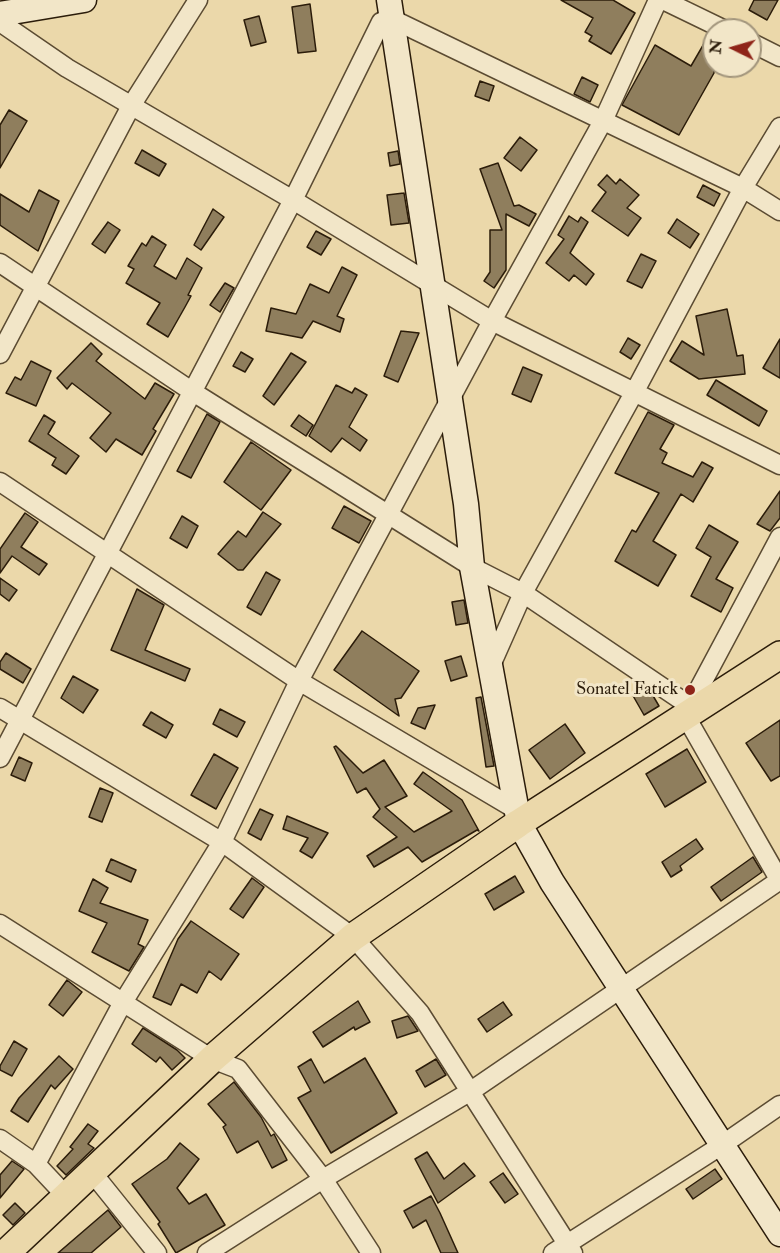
<!DOCTYPE html>
<html>
<head>
<meta charset="utf-8">
<style>
  body { margin:0 }
  #map { position:relative; width:780px; height:1253px; overflow:hidden; background:#ebd8aa; font-family:"IM FELL Double Pica",serif }
  canvas { display:block }
  .north { position:absolute; left:702px; top:18px; width:60px; height:60px; box-sizing:border-box; background:#f2e6c8; border:2px solid #a2957c; border-radius:50%; rotate:275deg; font-size:16px; font-weight:700; line-height:24px; text-align:center; color:#2b1c0a }
  .north::after { content:''; display:block; margin:auto; width:21px; height:27px; background:#8f2418; clip-path:polygon(50% 0,100% 100%,50% 72%,0 100%) }
</style>
</head>
<body>
<div id="map">
<canvas width="780" height="1253"></canvas>
<div class="north">N</div>
</div>
<script>
const c = document.querySelector('canvas').getContext('2d');
c.lineJoin = 'round';
function paint(path, color) { c.fillStyle = color; c.fill(path, 'evenodd'); }
const toPath = rows => new Path2D(rows.map(r => 'M' + r).join(''));
function trace(path, color, width, dash) { c.strokeStyle = color; c.lineWidth = width; c.lineCap = dash ? 'butt' : 'round'; c.setLineDash(dash || []); c.stroke(path); }
function drawText(font, color, halo, rows, align = 'center') {
  c.font = font + ' "IM FELL Double Pica",serif'; c.lineWidth = 6; c.setLineDash([]); c.textBaseline = 'middle'; c.strokeStyle = halo; c.fillStyle = color; for (const [text, x, y, turn = 0] of rows) {
    c.save(); c.translate(x, y); c.rotate((+turn || 0) * Math.PI / 180); c.textAlign = isNaN(turn) ? turn : align; if (halo) c.strokeText(text, 0, 0); c.fillText(text, 0, 0); c.restore();
  }
}
const building = toPath([
  [561,0,613,0,635,13,611,54,589,41,592,36,585,32,593,18,561,0],
  [754,0,778,0,767,20,749,10,754,0],
  [310,4,316,51,298,53,292,7,310,4],
  [259,16,266,42,251,46,244,20,259,16],
  [709,35,714,37,714,73,679,135,622,105,655,45,691,66,709,35],
  [582,77,598,85,590,102,574,94,582,77],
  [480,81,494,86,489,101,475,96,480,81],
  [9,110,27,121,0,168,0,125,9,110],
  [520,137,537,150,521,171,504,158,520,137],
  [142,150,166,164,159,176,135,163,142,150],
  [398,151,400,164,390,166,388,153,398,151],
  [498,163,514,206,519,205,536,214,529,226,506,214,506,270,494,288,484,281,490,272,490,230,502,230,480,169,498,163],
  [607,175,616,184,620,179,639,195,627,208,641,218,628,236,592,211,606,192,598,185,607,175],
  [703,185,720,194,714,206,697,197,703,185],
  [39,190,59,201,38,251,0,225,0,194,29,212,39,190],
  [404,193,409,223,391,225,387,195,404,193],
  [213,209,224,217,201,250,194,245,213,209],
  [569,216,578,222,581,217,588,222,570,253,594,274,586,285,574,275,569,281,546,263,564,239,558,235,569,216],
  [677,219,699,234,690,248,668,233,677,219],
  [108,222,120,230,105,253,92,244,108,222],
  [316,231,331,239,321,255,307,247,316,231],
  [152,236,166,245,154,266,176,279,187,258,202,268,188,295,191,296,185,307,168,337,147,324,160,303,126,283,134,269,128,266,142,243,146,246,152,236],
  [641,254,656,261,642,288,627,281,641,254],
  [342,267,357,275,337,316,344,319,340,332,313,321,302,338,266,331,271,308,296,314,310,284,329,293,342,267],
  [225,283,234,288,220,312,210,305,225,283],
  [727,309,737,356,743,355,745,374,699,379,670,361,682,341,704,355,696,316,727,309],
  [401,331,419,333,398,382,384,376,401,331],
  [628,338,640,345,631,359,620,352,628,338],
  [780,339,780,378,763,368,780,339],
  [91,343,102,354,96,361,145,399,155,383,174,394,153,429,156,431,142,455,116,439,106,452,90,438,111,413,72,383,67,389,57,378,91,343],
  [241,352,253,359,245,372,233,366,241,352],
  [291,353,306,362,274,405,263,396,291,353],
  [31,361,51,371,36,406,6,393,15,377,21,380,31,361],
  [523,367,542,375,531,402,512,394,523,367],
  [716,380,767,411,759,426,707,395,716,380],
  [336,385,352,393,355,388,367,395,349,427,367,440,360,451,342,438,331,452,309,436,336,385],
  [648,412,674,425,660,449,667,453,662,463,693,477,702,462,713,468,693,502,681,494,653,541,676,555,658,586,615,561,632,530,636,532,659,493,615,473,648,412],
  [207,414,220,422,191,478,177,471,207,414],
  [44,415,55,422,48,434,79,456,66,474,52,465,56,458,29,441,44,415],
  [299,415,313,425,306,436,291,426,299,415],
  [251,442,291,470,261,510,224,482,251,442],
  [780,491,780,518,770,531,757,524,780,491],
  [344,506,371,521,359,543,332,528,344,506],
  [263,512,281,524,243,570,238,570,218,554,238,531,246,537,263,512],
  [25,513,38,522,21,547,47,564,39,575,12,556,0,573,0,549,25,513],
  [182,516,198,526,187,548,170,538,182,516],
  [709,525,738,542,716,579,733,588,721,612,691,596,711,557,696,548,709,525],
  [266,572,280,580,261,615,247,607,266,572],
  [0,578,17,590,9,601,0,594,0,578],
  [137,589,164,605,145,650,190,669,185,681,111,650,137,589],
  [464,600,468,623,456,625,452,602,464,600],
  [362,631,419,671,401,698,395,699,399,716,334,670,362,631],
  [6,653,31,669,23,683,0,669,0,662,6,653],
  [461,656,467,676,451,681,445,661,461,656],
  [73,676,98,690,83,713,61,698,73,676],
  [643,688,652,694,659,706,644,715,632,694,643,688],
  [481,697,494,766,486,767,476,698,481,697],
  [435,705,425,729,411,723,418,708,435,705],
  [220,709,245,722,237,737,213,724,220,709],
  [151,712,173,725,166,738,143,725,151,712],
  [780,720,780,776,771,781,746,743,780,720],
  [565,724,585,753,550,779,529,750,565,724],
  [336,746,363,773,384,760,407,796,385,807,414,832,452,811,414,784,423,772,462,800,479,831,477,830,422,862,408,847,374,867,367,856,397,837,373,817,380,809,366,788,357,793,334,747,336,746],
  [687,749,706,782,665,807,646,774,687,749],
  [214,754,238,768,216,809,191,795,214,754],
  [19,757,32,763,25,781,11,775,19,757],
  [100,788,113,793,102,822,89,817,100,788],
  [260,809,273,815,261,840,248,833,260,809],
  [287,816,328,833,312,858,300,851,308,838,283,829,287,816],
  [696,839,703,849,680,866,682,870,671,877,662,862,696,839],
  [753,857,762,872,721,901,711,887,753,857],
  [111,859,136,870,131,882,106,871,111,859],
  [515,876,524,892,494,910,485,894,515,876],
  [252,878,264,887,243,918,230,909,252,878],
  [93,879,108,888,100,903,148,920,138,944,144,947,129,971,92,952,107,923,79,911,93,879],
  [191,921,239,954,221,980,209,971,197,993,181,984,171,1005,153,997,178,939,191,921],
  [67,980,82,992,63,1016,49,1005,67,980],
  [358,1001,370,1022,355,1030,354,1027,323,1047,313,1032,358,1001],
  [503,1002,512,1015,487,1032,478,1019,503,1002],
  [408,1016,418,1031,397,1038,392,1021,408,1016],
  [143,1028,177,1050,185,1058,172,1070,160,1057,156,1062,132,1044,143,1028],
  [14,1041,27,1049,12,1076,0,1070,0,1066,14,1041],
  [59,1056,73,1069,55,1089,51,1085,28,1122,11,1111,19,1098,59,1056],
  [365,1058,397,1113,331,1153,298,1098,311,1091,298,1067,311,1059,324,1083,365,1058],
  [436,1059,446,1075,425,1087,416,1071,436,1059],
  [234,1082,261,1117,271,1136,274,1134,287,1160,272,1168,258,1141,237,1153,223,1127,226,1125,208,1104,234,1082],
  [88,1124,98,1131,88,1144,94,1148,66,1175,57,1166,73,1149,70,1147,88,1124],
  [180,1143,199,1159,177,1188,189,1204,206,1194,225,1225,176,1253,158,1224,160,1222,132,1184,167,1159,180,1143],
  [427,1152,444,1179,464,1163,475,1176,438,1203,415,1159,427,1152],
  [12,1161,24,1169,0,1198,0,1175,12,1161],
  [715,1169,722,1179,693,1199,686,1189,715,1169],
  [503,1173,518,1194,505,1203,490,1182,503,1173],
  [431,1196,440,1213,458,1253,441,1253,426,1220,413,1228,404,1211,431,1196],
  [15,1203,25,1213,13,1225,3,1215,15,1203],
  [108,1210,121,1227,91,1253,58,1253,108,1210]
]);
paint(building, '#8f7e5d');
trace(building, '#2b1c0a', 1.5);
const street = toPath([
  [663,0,725,30],
  [0,22,67,68,293,200,492,321,780,465],
  [750,42,780,57],
  [0,263,193,392,472,567,523,593,690,706],
  [0,354,131,106,198,0],
  [0,482,299,681,515,809],
  [780,537,685,715,780,881],
  [492,663,523,593,635,391,743,188,780,127],
  [0,708,222,842,353,937,420,1013,573,1253],
  [0,758,293,200,381,22,392,19,743,188,780,211],
  [0,924,212,1059,238,1069,323,1179,371,1253],
  [0,1139,36,1164,67,1197],
  [36,1164,122,1004,222,842,299,681,492,321,603,121,658,0],
  [91,1171,157,1253],
  [207,1253,323,1179,471,1091,780,880],
  [553,1253,722,1145,780,1105]
]);
const secondary = toPath([
  [389,0,466,504,472,567,519,823,552,882,780,1234],
  [0,14,84,0]
]);
const primary = toPath([
  [6,1253,212,1059,353,937,519,823,780,655]
]);
trace(street, '#5b4b32', 21);
trace(secondary, '#2b1c0a', 27);
trace(primary, '#2b1c0a', 30);
trace(street, '#f2e6c8', 18);
trace(secondary, '#f2e6c8', 24);
trace(primary, '#ebd8aa', 27);
for (const [x, y, r, color] of [
  [690,690,6,"#8f2418"]
]) { const dot = new Path2D(); dot.arc(x, y, r, 0, 2 * Math.PI); c.fillStyle = color; c.fill(dot); trace(dot, '#f2e6c8', 2); }
drawText('18px', '#2b1c0a', '#f2e6c8', [
  ["Sonatel Fatick",678,690]
], 'right');
</script>
</body>
</html>
